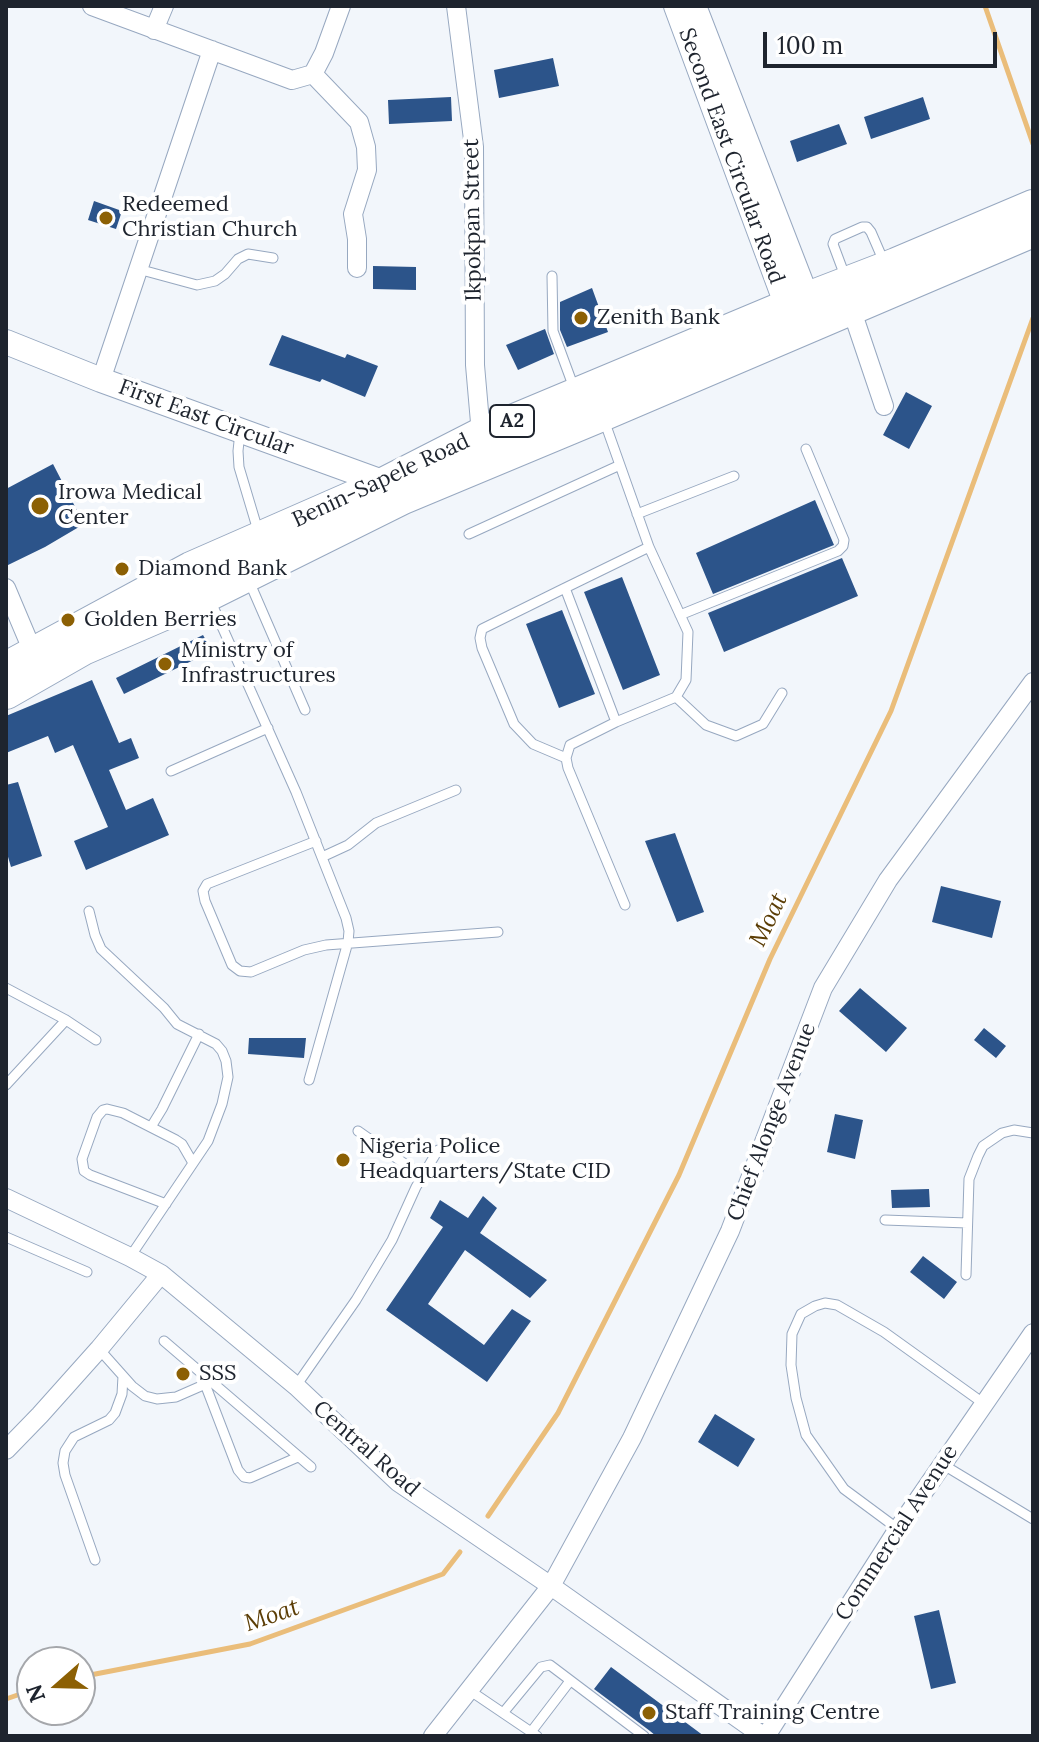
<!DOCTYPE html>
<html>
<head>
<meta charset="utf-8">
<style>
  body { margin:0 }
  #map { position:relative; width:1039px; height:1742px; overflow:hidden; background:#f2f6fb; font-family:Lora,serif }
  canvas { display:block }
  .frame { position:absolute; inset:0; border:8px solid #1e242e; pointer-events:none }
  .north { position:absolute; left:16px; top:1646px; width:80px; height:80px; box-sizing:border-box; background:#fff; border:2px solid #a5a7ab; border-radius:50%; rotate:250deg; font-size:22px; font-weight:700; line-height:32px; text-align:center; color:#1e242e }
  .north::after { content:''; display:block; margin:auto; width:28px; height:36px; background:#8c6004; clip-path:polygon(50% 0,100% 100%,50% 72%,0 100%) }
  .scale { position:absolute; left:763px; top:32px; width:234px; height:36px; box-sizing:border-box; border:4px solid #1e242e; border-top:0; padding-left:10px; font-size:24px; line-height:28px; white-space:nowrap; color:#1e242e; -webkit-text-stroke:6px #fff; paint-order:stroke }
</style>
</head>
<body>
<div id="map">
<canvas width="1039" height="1742"></canvas>
<div class="frame"></div>
<div class="north">N</div>
<div class="scale">100 m</div>
</div>
<script>
const c = document.querySelector('canvas').getContext('2d');
c.lineJoin = 'round';
const toPath = rows => new Path2D(rows.map(r => 'M' + r).join(''));
function trace(path, color, width, dash) { c.strokeStyle = color; c.lineWidth = width; c.lineCap = dash ? 'butt' : 'round'; c.setLineDash(dash || []); c.stroke(path); }
function paint(path, color) { c.fillStyle = color; c.fill(path, 'evenodd'); }
function drawText(font, color, halo, rows, align = 'center') {
  c.font = font + ' Lora,serif'; c.lineWidth = 8; c.setLineDash([]); c.textBaseline = 'middle'; c.strokeStyle = halo; c.fillStyle = color; for (const [text, x, y, turn = 0] of rows) {
    c.save(); c.translate(x, y); c.rotate((+turn || 0) * Math.PI / 180); c.textAlign = isNaN(turn) ? turn : align; if (halo) c.strokeText(text, 0, 0); c.fillText(text, 0, 0); c.restore();
  }
}
trace(toPath([
  [985,6,1033,144],
  [488,1516,558,1413,679,1175,770,959,891,711,1033,318],
  [80,1677,250,1644,443,1574,460,1552],
  [6,1699,32,1690]
]), '#eabd7a', 5);
paint(toPath([
  [553,58,559,86,499,98,494,70],
  [451,97,452,121,389,124,388,100],
  [923,97,930,119,871,139,864,117],
  [839,124,847,144,797,162,790,141],
  [94,201,122,211,116,229,88,220],
  [373,266,416,267,416,290,373,289],
  [592,288,608,332,567,347,560,330,560,302],
  [545,329,554,354,518,370,506,345],
  [282,335,345,358,347,354,378,366,365,397,322,379,320,382,269,365],
  [906,392,932,406,909,449,883,435],
  [53,464,84,524,45,547,6,566,6,489],
  [815,500,834,545,713,594,696,553],
  [842,558,858,596,724,652,708,613],
  [622,577,660,675,623,690,584,592],
  [562,610,595,694,559,708,526,624],
  [203,635,212,651,124,694,116,678],
  [92,680,119,743,131,738,139,758,109,770,126,810,153,798,169,835,86,870,74,841,108,827,73,745,55,753,48,736,6,753,6,716],
  [18,782,42,856,11,867,6,850,6,785],
  [675,833,704,912,677,922,645,841],
  [941,886,1001,901,992,938,932,922],
  [860,988,907,1028,886,1052,839,1011],
  [984,1028,1006,1046,996,1058,974,1040],
  [249,1038,306,1038,304,1058,248,1054],
  [835,1114,863,1120,855,1159,827,1152],
  [929,1189,930,1207,892,1208,891,1190],
  [483,1196,497,1208,480,1233,547,1280,530,1298,465,1250,428,1304,484,1345,512,1309,531,1321,487,1382,386,1310,443,1227,430,1218,440,1200,468,1218],
  [923,1256,957,1282,944,1299,910,1272],
  [715,1414,755,1439,738,1467,698,1442],
  [939,1610,956,1683,931,1689,914,1616],
  [611,1667,704,1736,656,1736,650,1731,594,1689]
]), '#2c548a');
const lane = toPath([
  [138,269,197,285,215,281,225,274,238,259,248,254,273,258],
  [552,276,553,331,574,388],
  [845,276,833,244,835,239,862,227,867,227,871,232,884,262],
  [604,420,649,547,688,632,686,680,676,697,616,722,570,745,566,758,568,768,625,905],
  [240,432,238,451,239,467,259,534],
  [637,514,734,476],
  [469,534,620,465],
  [249,581,305,710],
  [565,588,649,547],
  [211,602,296,792,346,918,349,931,348,942,309,1080],
  [680,615,838,551,843,546,844,540,806,449],
  [676,697,706,725,736,736,763,724,782,693],
  [566,758,533,744,514,724,482,648,480,638,482,629,565,588,616,722],
  [171,771,268,728],
  [316,841,207,884,203,891,205,901,232,965,240,971,251,972,304,950,326,945,498,932],
  [322,857,348,845,376,823,456,790],
  [89,911,95,935,101,949,164,1008,177,1024,216,1044,222,1051,226,1061,228,1077,222,1104,208,1141,130,1257],
  [6,988,66,1020,96,1040],
  [6,1085,66,1020],
  [151,1127,162,1109,199,1034],
  [358,1131,422,1176],
  [166,1204,90,1175,84,1171,82,1159,97,1117,103,1110,107,1109,123,1113,176,1140,182,1144,193,1163],
  [885,1220,967,1223],
  [6,1237,87,1272],
  [966,1275,969,1179,978,1156,983,1146,1002,1133,1014,1130,1033,1133],
  [164,1341,311,1467],
  [99,1349,132,1386,145,1396,157,1399,176,1397,208,1383],
  [205,1384,238,1470,244,1477,250,1478,298,1457],
  [296,1386,356,1300,392,1240,416,1187,438,1150],
  [942,1464,1033,1519],
  [898,1529,844,1489,806,1435,796,1398,791,1365,792,1334,801,1314,815,1306,825,1303,837,1305,884,1332,983,1403],
  [95,1560,65,1475,63,1463,65,1451,74,1437,109,1420,115,1413,122,1394,123,1376],
  [469,1690,537,1736],
  [503,1713,541,1667,550,1665,644,1736],
  [531,1732,570,1681]
]);
const street = toPath([
  [92,6,292,80,313,74,324,53,341,6],
  [456,6,474,147,475,365,481,434],
  [154,30,164,6],
  [313,74,359,122,366,147,367,170,353,214,357,239,357,268],
  [851,308,884,406],
  [101,380,212,50],
  [6,588,33,652],
  [6,1198,130,1257,161,1274,296,1386,398,1482,551,1586,763,1736],
  [6,1450,40,1415,99,1349,161,1274],
  [433,1736,551,1586,632,1438,730,1231,823,988,888,880,1033,682],
  [766,1736,898,1529,1033,1333]
]);
const secondary = toPath([
  [676,6,787,306],
  [694,6,807,298],
  [6,342,101,380,385,483,392,489]
]);
const highway = toPath([
  [6,668,191,568,385,483,481,434,787,306,896,264,1033,206],
  [6,693,83,649,208,595,403,498,602,415,1033,231]
]);
trace(lane, '#97a8c0', 11);
trace(street, '#97a8c0', 20);
trace(secondary, '#97a8c0', 26);
trace(highway, '#97a8c0', 34);
trace(lane, '#fff', 9);
trace(street, '#fff', 18);
trace(secondary, '#fff', 24);
trace(highway, '#fff', 32);
for (const [x, y, r, color] of [
  [106,218,8,"#8c6004"],
  [581,318,8,"#8c6004"],
  [40,506,10,"#8c6004"],
  [122,569,8,"#8c6004"],
  [68,620,8,"#8c6004"],
  [165,664,8,"#8c6004"],
  [343,1160,8,"#8c6004"],
  [183,1374,8,"#8c6004"],
  [649,1713,8,"#8c6004"]
]) { const dot = new Path2D(); dot.arc(x, y, r, 0, 2 * Math.PI); c.fillStyle = color; c.fill(dot); trace(dot, '#fff', 3); }
for (const [x, y, w] of [
  [512,421,44]
]) { const box = new Path2D(); box.roundRect(x - w / 2, y - 16, w, 32, 6); c.fillStyle = '#fff'; c.fill(box); trace(box, '#1e242e', 2); }
drawText('bold 20px', '#1e242e', null, [
  ["A2",512,421]
]);
drawText('22px', '#1e242e', '#fff', [
  ["Second East Circular Road",731,156,70],
  ["Ikpokpan Street",473,220,-91],
  ["First East Circular",206,418,20],
  ["Benin-Sapele Road",381,481,-25],
  ["Chief Alonge Avenue",772,1122,-69],
  ["Central Road",366,1449,41],
  ["Commercial Avenue",897,1533,-57]
]);
drawText('22px', '#1e242e', '#fff', [
  ["Redeemed",122,205],
  ["Christian Church",122,230],
  ["Zenith Bank",597,318],
  ["Irowa Medical",58,493],
  ["Center",58,518],
  ["Diamond Bank",138,569],
  ["Golden Berries",84,620],
  ["Ministry of",181,651],
  ["Infrastructures",181,676],
  ["Nigeria Police",359,1147],
  ["Headquarters/State CID",359,1172],
  ["SSS",199,1374],
  ["Staff Training Centre",665,1713]
], 'left');
drawText('italic 24px', '#5b3d05', '#fff', [
  ["Moat",769,920,-64],
  ["Moat",272,1616,-19]
]);
</script>
</body>
</html>
